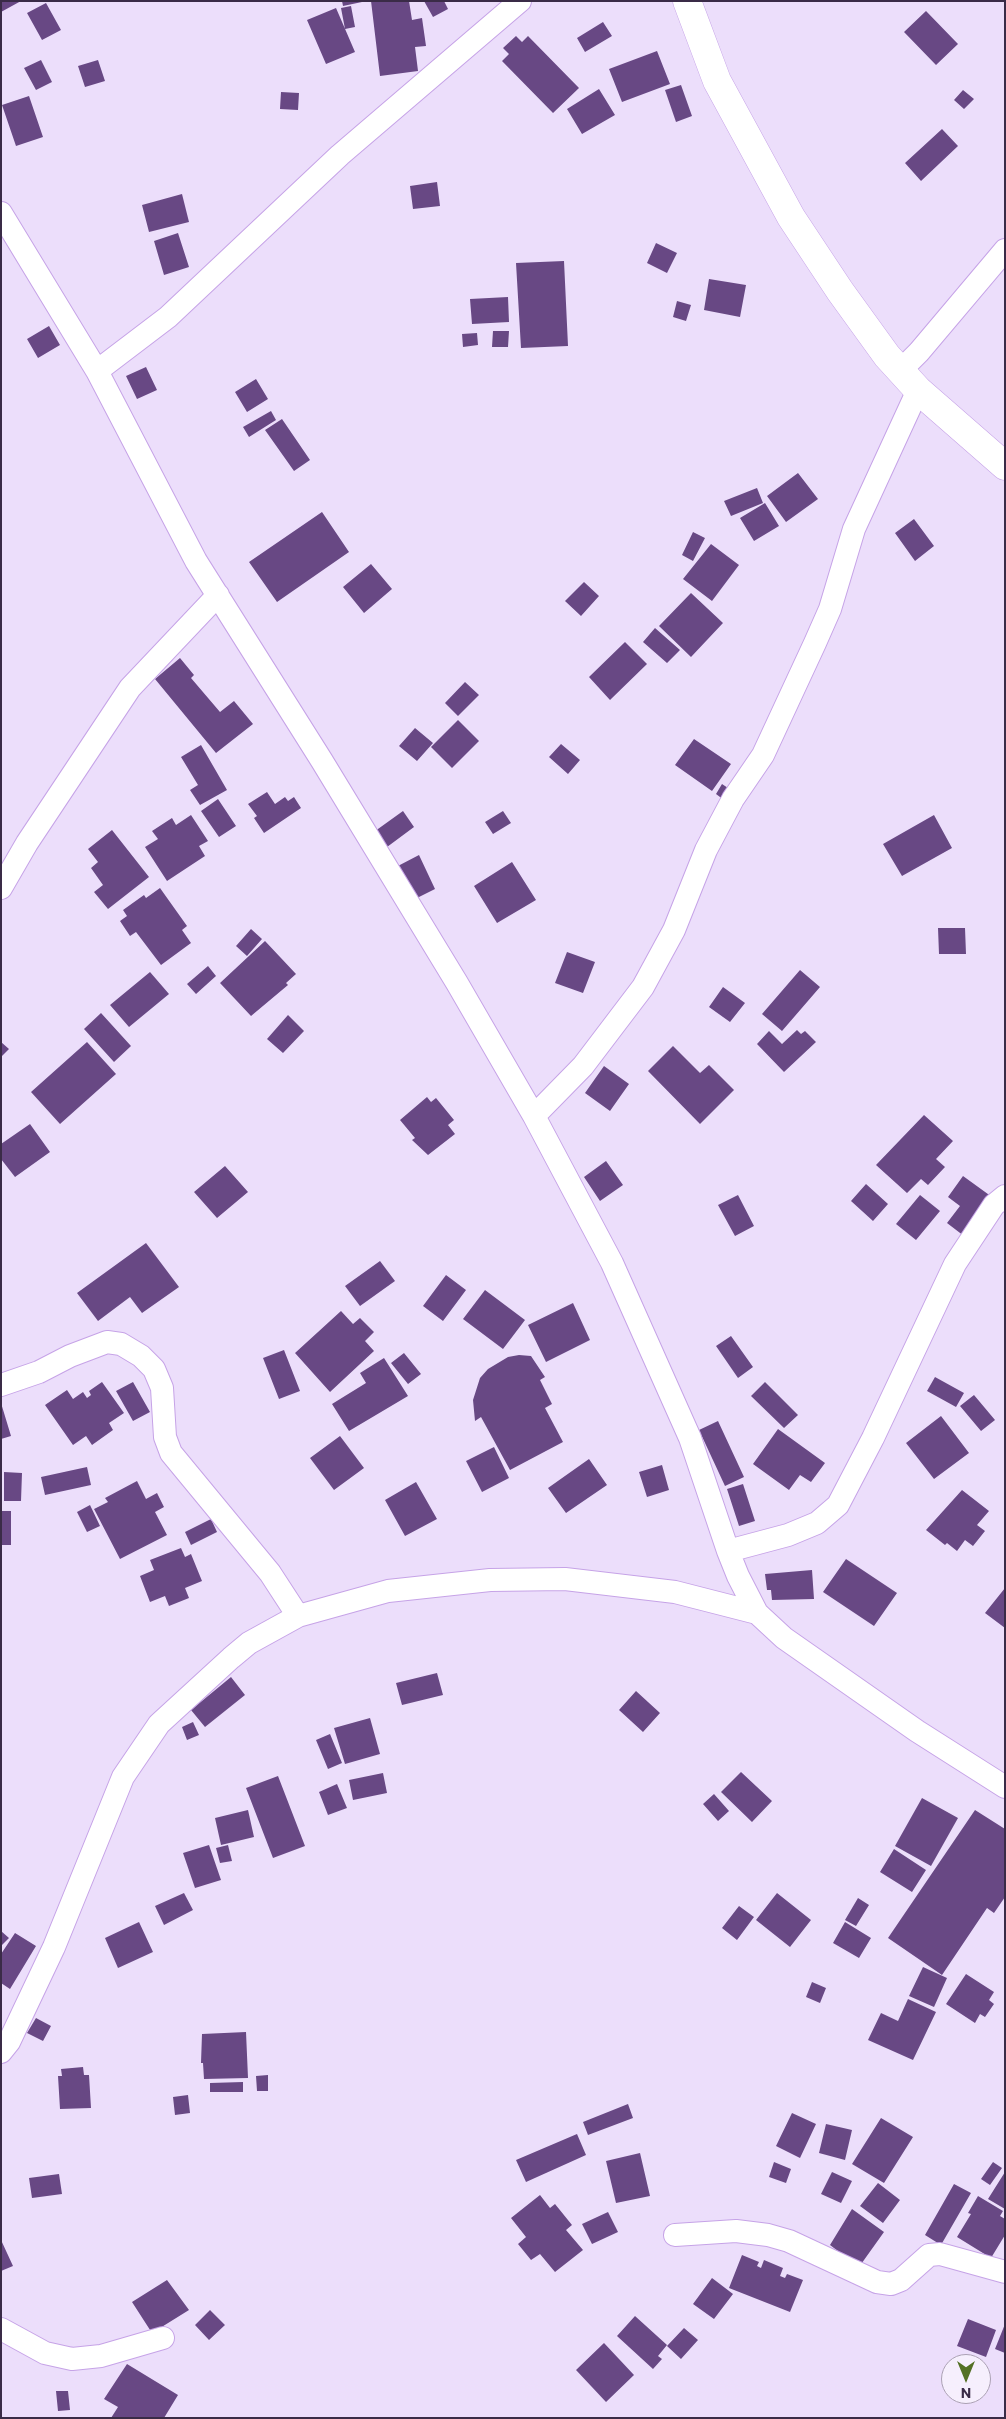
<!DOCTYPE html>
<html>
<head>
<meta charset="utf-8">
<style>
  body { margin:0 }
  #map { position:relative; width:1006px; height:2419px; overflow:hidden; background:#ecdefb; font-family:Commissioner,sans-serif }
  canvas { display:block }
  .frame { position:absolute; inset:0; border:2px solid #3a2b47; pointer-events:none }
  .north { position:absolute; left:941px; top:2354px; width:50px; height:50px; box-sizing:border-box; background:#f6effd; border:1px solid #aba1b4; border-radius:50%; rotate:180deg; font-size:14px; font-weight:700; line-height:20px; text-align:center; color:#3a2b47 }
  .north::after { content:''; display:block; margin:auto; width:18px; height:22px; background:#547125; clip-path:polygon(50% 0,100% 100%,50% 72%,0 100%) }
</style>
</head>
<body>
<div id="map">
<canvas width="1006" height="2419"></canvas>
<div class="frame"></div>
<div class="north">N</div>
</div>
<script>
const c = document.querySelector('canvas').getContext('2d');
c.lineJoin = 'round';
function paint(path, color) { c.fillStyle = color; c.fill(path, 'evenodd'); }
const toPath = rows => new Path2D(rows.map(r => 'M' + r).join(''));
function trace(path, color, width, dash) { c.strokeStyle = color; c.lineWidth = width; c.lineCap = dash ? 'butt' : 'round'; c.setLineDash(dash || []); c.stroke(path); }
paint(toPath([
  [1,1,21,1,1,12],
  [342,1,361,1,362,2,343,6],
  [371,1,409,1,412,20,422,18,426,46,415,47,418,71,380,76],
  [424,1,444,1,448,9,433,17],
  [46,3,61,30,42,40,27,13],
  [351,6,355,27,345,29,341,8],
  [336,8,355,52,326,64,307,20],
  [926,11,958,44,936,65,904,32],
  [603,22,612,36,585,52,577,38],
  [516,36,522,42,528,36,579,88,553,113,502,61,509,54,503,48],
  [657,51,670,84,622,102,609,69],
  [41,60,52,82,36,90,24,68],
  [98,60,105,81,85,87,78,66],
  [681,85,692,116,676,122,665,90],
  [599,89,615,115,582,134,567,109],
  [963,90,974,99,964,109,954,100],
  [281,92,299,93,298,110,280,109],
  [29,96,43,137,16,146,2,105],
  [942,129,958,146,921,181,905,163],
  [437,182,440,206,413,209,410,186],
  [182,194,189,222,149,232,142,205],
  [178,233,189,267,164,275,154,241],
  [656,243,677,253,667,273,647,263],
  [564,261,568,346,521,348,516,263],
  [709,279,746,285,740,317,704,310],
  [508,297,509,322,472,324,470,299],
  [677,301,691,305,686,321,673,317],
  [49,326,60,345,38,358,27,339],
  [493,331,509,331,508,347,492,347],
  [477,333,478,345,463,347,462,334],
  [146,367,157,390,137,399,126,376],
  [256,379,268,399,247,412,235,392],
  [271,411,276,420,249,437,243,427],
  [282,419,310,460,294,471,265,430],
  [798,473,818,499,786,522,767,496],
  [757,488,763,503,731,516,724,501],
  [765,503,779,526,754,541,740,518],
  [322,512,349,552,277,602,249,562],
  [914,519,934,546,915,561,895,533],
  [693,532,705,538,693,561,682,555],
  [711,544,739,565,712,601,683,579],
  [371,564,392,589,364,613,343,587],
  [584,582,599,596,581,616,565,601],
  [691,593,723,623,691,657,659,626],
  [655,628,680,650,667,663,643,642],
  [625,642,647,664,610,700,589,677],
  [180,658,194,675,191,678,220,712,234,701,253,724,216,753,155,679],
  [465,682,479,695,458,716,445,703],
  [458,720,479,741,452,768,431,747],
  [415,728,433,743,417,761,399,746],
  [694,739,731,764,712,791,675,765],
  [561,744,580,760,568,774,549,757],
  [201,745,227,790,200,805,190,790,198,785,181,757],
  [722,784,731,790,724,800,716,794],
  [267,792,275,804,285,797,288,801,294,797,301,808,264,833,254,818,257,816,248,804],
  [218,799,236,826,219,837,201,811],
  [403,811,414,827,383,850,371,834],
  [503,811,511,823,493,834,485,822],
  [191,815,208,841,199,846,205,856,167,881,145,847,158,839,152,831,172,818,176,825],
  [934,815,952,848,902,876,883,844],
  [112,830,149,877,108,909,94,892,103,885,91,868,98,862,88,849],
  [419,855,435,889,413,900,396,867],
  [512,862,536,900,497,923,474,886],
  [160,888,187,926,182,930,191,943,161,965,136,932,130,936,120,921,127,916,123,910,144,895,146,898],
  [938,928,965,928,966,954,939,954],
  [251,929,262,939,247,956,236,946],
  [265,941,296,974,286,983,288,985,251,1016,220,983],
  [567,952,595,962,583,993,555,983],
  [208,966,216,976,196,994,187,984],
  [800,970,820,987,782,1031,762,1014],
  [150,972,169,994,129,1027,110,1005],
  [723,987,745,1003,730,1022,709,1007],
  [101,1013,131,1046,114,1062,84,1029],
  [288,1015,304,1031,283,1053,267,1039],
  [797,1030,801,1034,805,1031,816,1042,784,1072,757,1044,769,1031,782,1044],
  [1,1042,9,1049,1,1057],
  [87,1042,116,1074,60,1124,31,1092],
  [673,1046,700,1073,709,1065,734,1090,700,1124,648,1071],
  [604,1066,629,1084,610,1111,585,1093],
  [427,1097,431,1102,436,1098,454,1120,448,1125,455,1134,428,1155,412,1140,415,1138,400,1120],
  [924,1115,953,1141,936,1159,945,1167,928,1185,921,1179,907,1193,876,1165],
  [30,1124,50,1152,15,1177,1,1159,1,1144],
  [606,1161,623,1185,600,1201,584,1177],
  [225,1166,248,1192,217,1218,194,1192],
  [963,1176,992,1197,964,1236,947,1223,960,1206,948,1197],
  [866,1184,888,1204,873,1221,851,1201],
  [738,1195,754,1226,735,1236,718,1205],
  [920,1195,940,1211,916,1240,896,1224],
  [146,1243,179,1287,142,1313,130,1297,98,1321,77,1293],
  [380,1261,395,1281,360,1306,345,1286],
  [446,1275,466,1290,443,1321,423,1306],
  [485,1290,525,1320,503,1349,463,1319],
  [573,1303,590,1340,546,1362,528,1325],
  [341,1311,353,1324,360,1318,374,1332,365,1341,374,1351,330,1392,295,1353],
  [731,1336,753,1367,738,1378,716,1346],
  [284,1350,300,1391,279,1399,263,1358],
  [404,1353,421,1374,408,1384,391,1363],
  [519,1355,531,1356,545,1377,540,1380,552,1404,545,1408,563,1442,510,1470,481,1417,475,1421,473,1400,480,1378,488,1369,508,1357],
  [384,1358,408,1396,349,1431,332,1404,366,1383,360,1373],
  [935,1377,964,1393,956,1407,927,1391],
  [102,1382,124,1413,109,1423,113,1430,92,1445,86,1436,73,1445,45,1405,67,1390,73,1399,83,1392,87,1398,91,1395,89,1391],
  [133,1382,150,1412,133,1421,116,1391],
  [765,1382,798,1415,784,1428,751,1396],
  [974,1395,995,1420,981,1431,960,1406],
  [1,1403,11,1436,1,1439],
  [941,1416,969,1453,934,1479,906,1443],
  [718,1421,744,1477,725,1486,699,1430],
  [778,1429,825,1463,811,1482,800,1475,789,1490,753,1464],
  [340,1436,364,1468,334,1490,310,1458],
  [494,1447,509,1478,482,1492,466,1461],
  [589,1459,607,1485,566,1513,548,1488],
  [662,1465,669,1490,647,1497,639,1472],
  [87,1467,91,1485,45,1495,41,1477],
  [4,1472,22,1473,21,1501,4,1501],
  [137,1481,146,1499,157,1493,164,1507,155,1512,167,1535,120,1559,94,1509,108,1502,105,1498],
  [416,1482,437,1519,405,1536,385,1500],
  [743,1484,755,1521,739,1526,727,1489],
  [962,1490,989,1511,977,1525,985,1531,973,1546,965,1540,957,1551,947,1543,945,1545,926,1530],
  [90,1505,100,1526,87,1532,77,1512],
  [1,1511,11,1511,11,1545,1,1545],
  [211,1519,217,1532,191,1545,185,1532],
  [181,1548,185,1557,191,1554,202,1581,185,1588,189,1598,169,1606,165,1596,150,1602,140,1576,154,1570,150,1560],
  [846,1559,897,1593,874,1626,823,1592],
  [812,1570,814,1599,772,1600,771,1590,767,1590,765,1574],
  [1005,1588,1005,1628,985,1613],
  [437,1673,443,1695,402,1705,396,1683],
  [231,1677,245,1695,205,1727,191,1710],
  [636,1691,660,1713,643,1732,619,1710],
  [370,1718,380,1754,345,1764,334,1728],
  [193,1722,199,1735,187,1740,182,1727],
  [330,1734,342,1763,328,1769,316,1740],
  [741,1772,772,1801,752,1822,721,1792],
  [383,1773,387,1793,353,1800,349,1780],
  [278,1776,305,1846,273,1858,246,1788],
  [337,1784,347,1808,328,1815,319,1792],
  [714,1794,729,1811,718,1821,703,1804],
  [922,1798,958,1818,931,1866,895,1846],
  [248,1810,254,1837,221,1845,215,1818],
  [975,1810,1005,1829,1005,1897,994,1913,987,1908,942,1975,888,1938],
  [209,1845,221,1880,195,1888,183,1853],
  [228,1845,232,1861,220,1863,216,1848],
  [894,1849,926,1870,912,1892,880,1872],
  [184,1893,193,1910,164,1925,155,1906],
  [777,1893,811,1920,790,1947,756,1920],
  [858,1898,869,1905,856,1926,845,1920],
  [739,1906,754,1917,737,1940,722,1928],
  [139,1922,153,1952,118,1968,105,1938],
  [845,1922,871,1938,859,1958,833,1943],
  [1,1931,9,1938,1,1946],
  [15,1933,36,1946,10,1989,1,1983,1,1954],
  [923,1967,947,1978,934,2007,909,1996],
  [966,1974,994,1992,989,2000,994,2004,985,2017,980,2014,975,2023,946,2004],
  [812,1982,826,1988,820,2003,806,1997],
  [908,1999,936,2012,913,2060,868,2040,881,2013,898,2021],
  [36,2018,51,2026,43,2041,27,2033],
  [246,2032,248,2078,204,2079,203,2063,201,2063,202,2034],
  [83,2067,84,2075,89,2075,91,2108,60,2109,58,2076,62,2076,61,2069],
  [268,2075,268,2091,257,2091,256,2076],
  [243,2082,243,2092,210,2092,210,2083],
  [188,2095,190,2113,175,2115,173,2097],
  [628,2104,633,2118,588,2135,583,2122],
  [792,2113,816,2124,800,2158,776,2146],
  [881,2118,913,2137,884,2183,852,2164],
  [826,2124,852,2130,845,2160,819,2153],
  [577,2134,586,2155,526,2182,516,2160],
  [640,2153,650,2196,616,2203,606,2161],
  [774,2162,791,2169,786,2183,769,2177],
  [993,2162,1002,2168,990,2185,981,2179],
  [832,2172,852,2181,841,2203,821,2194],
  [1005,2172,1005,2209,988,2199],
  [59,2174,62,2194,32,2198,29,2178],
  [878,2183,900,2200,883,2223,860,2206],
  [954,2184,971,2193,941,2245,925,2235],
  [540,2195,550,2208,555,2204,572,2225,566,2230,583,2250,555,2272,540,2254,531,2260,518,2244,526,2237,511,2218],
  [978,2196,1003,2211,1000,2216,1005,2219,1005,2235,991,2258,957,2237,971,2214,968,2213],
  [852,2209,884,2232,859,2267,830,2245],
  [608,2212,618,2232,592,2244,582,2224],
  [1,2240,13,2266,1,2271],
  [742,2255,759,2262,757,2266,761,2268,764,2260,783,2268,780,2276,785,2278,787,2274,803,2280,790,2312,729,2288],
  [712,2278,733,2294,714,2319,693,2304],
  [167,2280,189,2310,152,2333,132,2302],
  [210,2310,225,2325,209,2340,195,2325],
  [635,2316,667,2345,658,2356,662,2359,653,2369,617,2336],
  [968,2319,996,2330,986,2357,957,2346],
  [1005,2324,1005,2353,995,2349],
  [684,2328,698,2340,681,2359,667,2346],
  [604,2343,634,2375,606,2402,576,2370],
  [127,2364,178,2395,164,2418,111,2418,118,2407,104,2399],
  [56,2391,68,2391,70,2410,58,2411]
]), '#684884');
const minor = toPath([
  [1,213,97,371,196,561,322,761,457,983,534,1116,612,1263,690,1438,728,1551,738,1576,757,1613,784,1638,917,1731,1005,1787],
  [97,371,168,317,340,155,520,1],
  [900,371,919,352,1005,250],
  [1,888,27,843,130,688,218,595],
  [534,1116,583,1066,643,987,674,930,706,850,733,799,763,755,815,643,830,609,854,529,918,390],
  [1,1385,39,1372,70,1356,107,1342,121,1344,141,1356,154,1369,162,1388,165,1437,171,1453,270,1573,298,1616],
  [728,1551,788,1535,817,1523,838,1505,873,1438,955,1264,994,1205,1005,1196],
  [1,2052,9,2042,54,1947,123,1777,159,1724,231,1658,249,1643,298,1616,388,1591,490,1580,565,1579,675,1592,757,1613],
  [675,2235,736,2231,768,2235,789,2241,877,2282,891,2284,901,2280,929,2255,940,2254,1005,2272],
  [1,2329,45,2353,72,2359,101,2356,163,2338]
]);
const major = toPath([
  [687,1,717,81,791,217,840,291,887,356,918,390,1005,466]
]);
trace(minor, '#c6a3e7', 24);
trace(major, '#c6a3e7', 29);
trace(minor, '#fff', 22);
trace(major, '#fff', 28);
</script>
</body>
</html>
